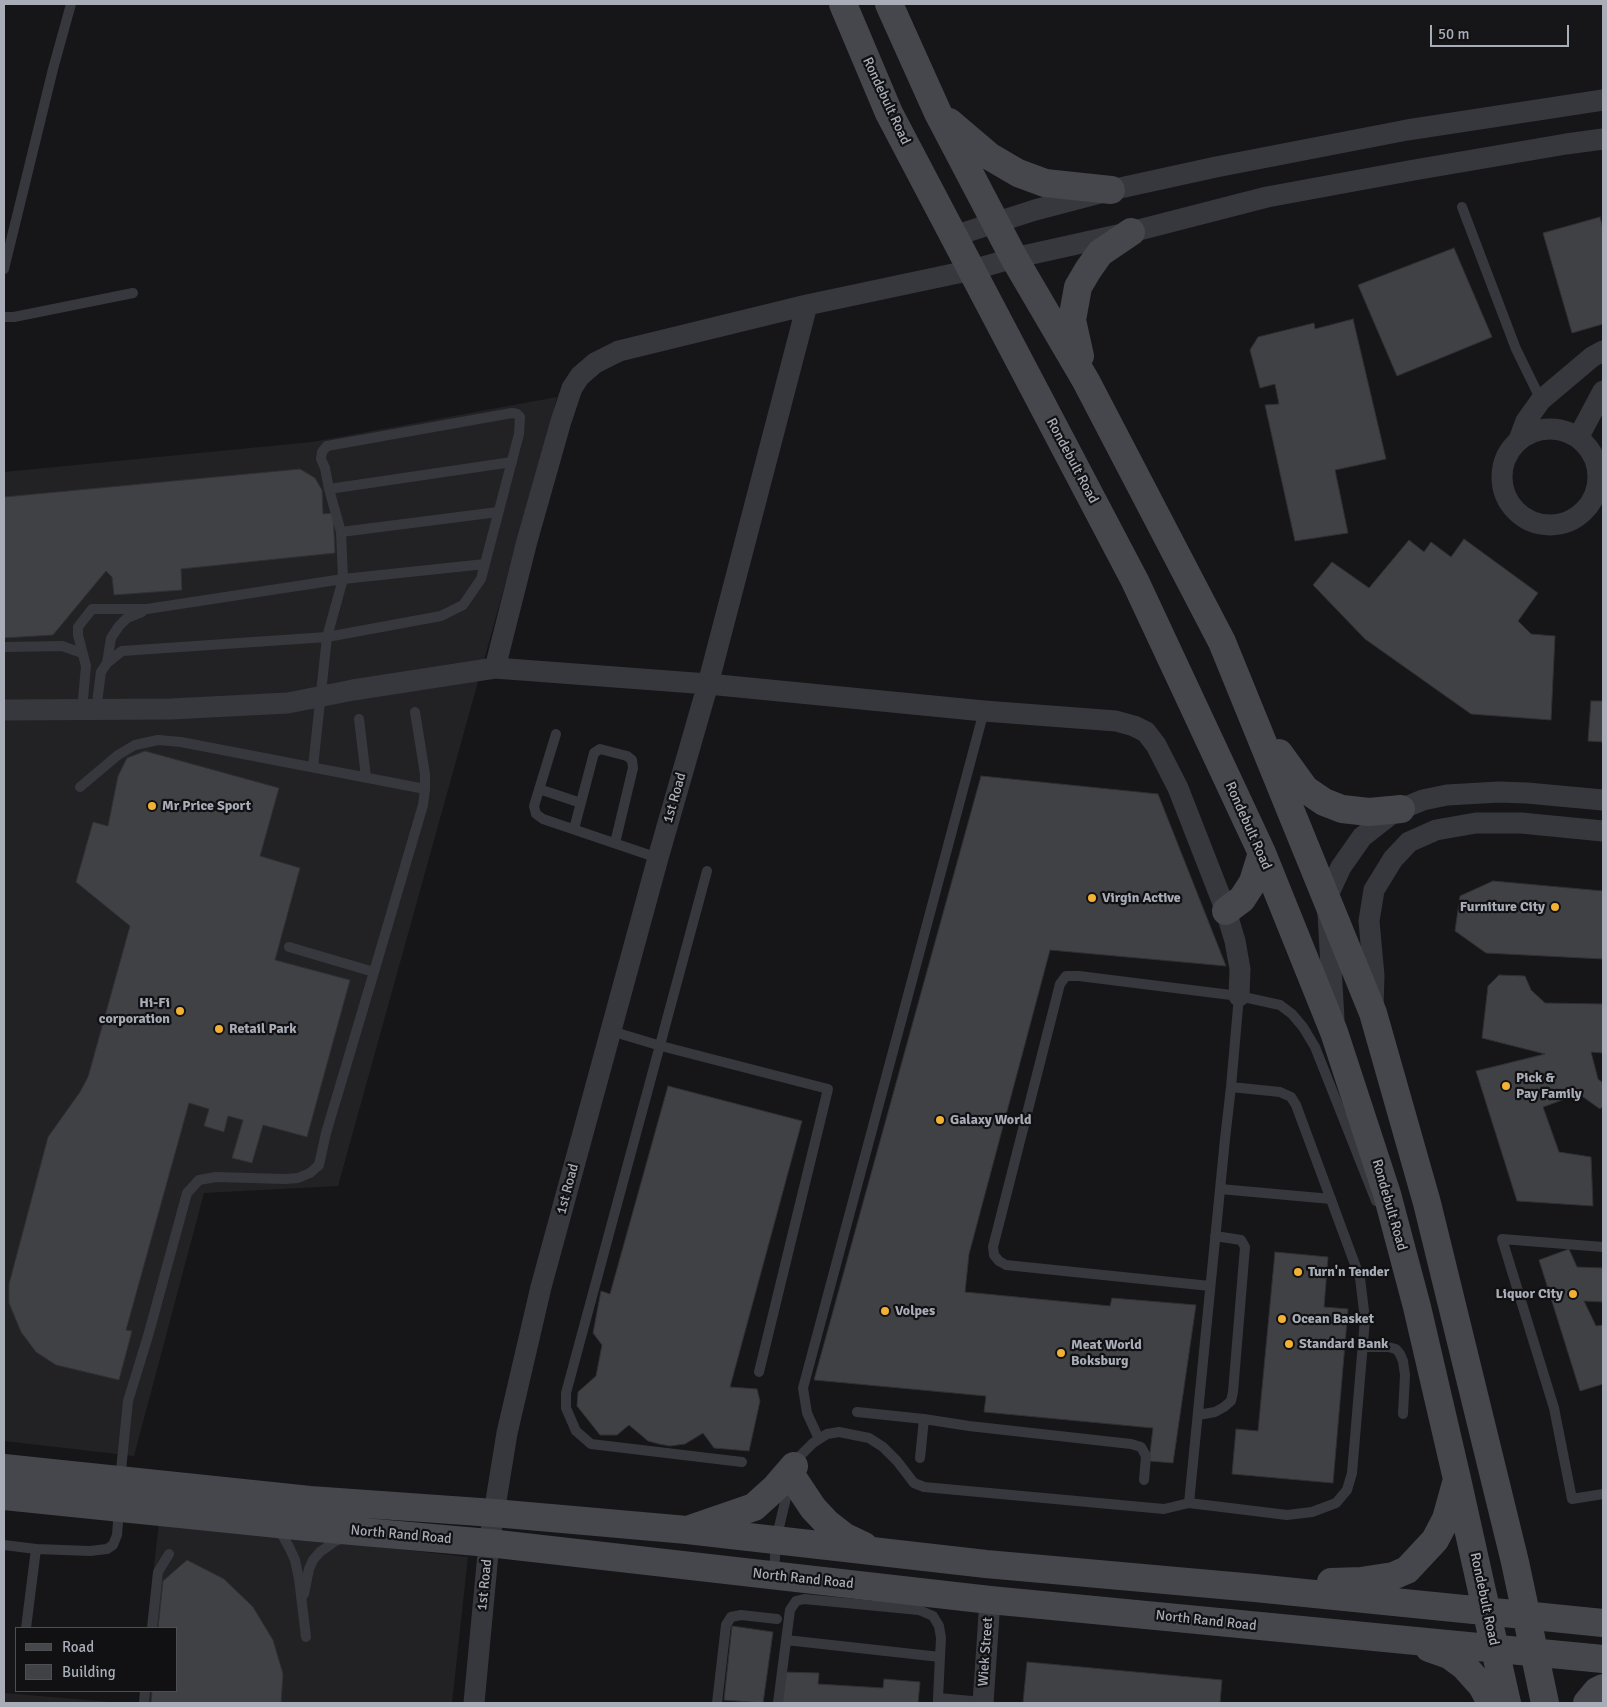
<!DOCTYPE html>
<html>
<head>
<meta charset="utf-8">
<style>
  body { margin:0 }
  #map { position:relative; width:1607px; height:1707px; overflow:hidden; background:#161618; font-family:Signika,sans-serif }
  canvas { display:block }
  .frame { position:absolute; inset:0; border:5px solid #a8adb8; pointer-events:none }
  .legend { position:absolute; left:15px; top:1627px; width:162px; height:65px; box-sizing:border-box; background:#111113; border:1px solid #4d4f55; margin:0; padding:6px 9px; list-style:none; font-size:15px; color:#a8adb8 }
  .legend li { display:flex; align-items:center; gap:10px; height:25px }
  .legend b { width:25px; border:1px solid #4d4f55 }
  .scale { position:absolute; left:1430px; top:25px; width:139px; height:22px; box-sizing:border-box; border:2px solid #a8adb8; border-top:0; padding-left:6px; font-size:15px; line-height:18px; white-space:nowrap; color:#a8adb8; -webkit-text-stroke:4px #111113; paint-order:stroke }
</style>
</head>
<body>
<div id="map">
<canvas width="1607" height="1707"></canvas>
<div class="frame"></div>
<ul class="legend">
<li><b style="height:6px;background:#45474d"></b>Road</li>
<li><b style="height:14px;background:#404145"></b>Building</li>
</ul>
<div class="scale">50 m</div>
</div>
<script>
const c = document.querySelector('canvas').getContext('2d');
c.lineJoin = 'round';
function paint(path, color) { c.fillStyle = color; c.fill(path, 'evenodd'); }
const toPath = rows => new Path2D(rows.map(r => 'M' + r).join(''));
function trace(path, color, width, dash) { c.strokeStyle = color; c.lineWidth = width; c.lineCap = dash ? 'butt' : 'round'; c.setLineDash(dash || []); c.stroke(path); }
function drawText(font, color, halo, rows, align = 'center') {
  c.font = font + ' Signika,sans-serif'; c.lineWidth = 4.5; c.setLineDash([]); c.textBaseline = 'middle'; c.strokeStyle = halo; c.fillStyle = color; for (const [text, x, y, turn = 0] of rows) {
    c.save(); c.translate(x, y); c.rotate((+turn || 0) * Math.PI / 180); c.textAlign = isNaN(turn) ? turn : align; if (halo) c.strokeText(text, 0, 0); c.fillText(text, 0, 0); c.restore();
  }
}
paint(toPath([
  [557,397,338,1186,204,1193,134,1456,4,1441,4,472,312,442],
  [159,1522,468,1557,452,1703,139,1703,140,1691,176,1691,176,1628,147,1628],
  [4,1693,123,1703,4,1703]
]), '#222225');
const building = toPath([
  [1600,217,1603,229,1603,324,1572,333,1543,233,1600,217],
  [1454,248,1492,337,1397,376,1358,285,1454,248],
  [1353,319,1386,459,1335,470,1348,533,1295,541,1265,405,1279,404,1275,384,1260,388,1250,350,1258,337,1314,323,1315,329,1353,319],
  [300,469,315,478,322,490,323,514,333,513,335,553,181,569,182,590,114,595,112,577,106,571,53,635,4,638,4,497,300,469],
  [1464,539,1538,593,1518,621,1531,634,1555,636,1551,720,1471,714,1365,639,1313,585,1332,562,1369,588,1409,540,1424,552,1431,542,1451,557,1464,539],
  [1591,701,1603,701,1603,742,1588,741,1591,701],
  [145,751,279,788,260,856,300,868,275,960,350,980,307,1137,263,1125,252,1163,232,1158,243,1120,228,1116,224,1132,204,1126,209,1109,189,1103,126,1330,132,1331,119,1380,56,1365,36,1352,21,1332,9,1303,9,1284,48,1137,80,1092,88,1077,130,926,76,882,93,822,108,826,118,776,127,758,145,751],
  [981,776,1158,794,1226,966,1050,950,969,1254,965,1292,1110,1306,1112,1298,1196,1305,1173,1463,1149,1461,1153,1428,984,1412,986,1396,814,1380,981,776],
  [1493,881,1603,891,1603,959,1486,953,1455,931,1460,896,1493,881],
  [1499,975,1525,976,1531,990,1545,1003,1603,1004,1603,1053,1591,1052,1598,1079,1603,1083,1603,1106,1600,1109,1579,1094,1543,1107,1559,1152,1591,1157,1593,1206,1517,1201,1476,1071,1545,1054,1482,1038,1488,986,1499,975],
  [668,1086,802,1121,730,1387,757,1389,760,1401,749,1451,714,1448,703,1433,685,1444,670,1446,659,1444,648,1441,629,1425,617,1435,600,1435,577,1406,578,1392,596,1376,602,1345,593,1333,601,1291,610,1294,668,1086],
  [1569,1249,1577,1267,1603,1268,1603,1302,1584,1301,1596,1326,1603,1325,1603,1384,1580,1391,1539,1260,1569,1249],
  [1275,1252,1328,1257,1324,1307,1348,1309,1333,1483,1232,1474,1236,1429,1258,1431,1275,1252],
  [187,1560,224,1579,253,1607,273,1640,283,1674,281,1703,151,1703,152,1691,176,1691,176,1628,158,1628,163,1581,187,1560],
  [732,1626,773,1632,763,1703,724,1700,732,1626],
  [1027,1662,1222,1680,1220,1703,1023,1703,1027,1662],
  [784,1672,819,1673,818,1684,883,1688,884,1679,920,1682,918,1703,781,1703,784,1672]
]);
paint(building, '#404145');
trace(building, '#303034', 1);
trace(toPath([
  [1462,207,1516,349,1541,400],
  [4,269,53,69,71,4],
  [4,317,14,317,133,293],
  [512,413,517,414,520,417,519,434,481,579,463,605,441,616,327,637,343,579,341,532,329,489,325,468,321,459,322,452,327,446,512,413],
  [329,489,512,462],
  [341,532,498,512],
  [4,647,62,646,82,653],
  [107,663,111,638,119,626,127,618,142,612],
  [82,710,86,666,78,635,78,627,92,609,147,609,343,579,485,564],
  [96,710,101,672,107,663,122,651,327,637,313,767],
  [359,719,366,777],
  [556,734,534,806,536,814,543,819,658,858],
  [80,787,118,755,135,745,158,740,181,742,425,789],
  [539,789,581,803],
  [574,829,594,753,600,749,627,756,632,760,633,768,615,843],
  [707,871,566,1393,566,1408,576,1431,591,1444,742,1462],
  [374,972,423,805,425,789,425,774,415,712],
  [611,1031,661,1046,828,1089,759,1372],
  [1220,1189,1331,1199],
  [1603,1247,1502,1239,1554,1408,1572,1499,1603,1494],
  [1210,1286,1006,1265,999,1261,994,1255,993,1247,1060,984,1066,976,1079,976,1239,996,1280,1005,1292,1014,1303,1027,1315,1047,1376,1201],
  [1363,1347,1388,1347,1396,1349,1400,1354,1403,1361,1405,1375,1403,1414],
  [857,1412,924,1419,969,1426,1131,1444,1141,1447,1146,1456,1144,1480],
  [1198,1415,1215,1412,1224,1407,1231,1401,1233,1392,1245,1247,1241,1240,1215,1236],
  [819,1439,807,1413,803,1388,984,711],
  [920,1458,924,1419],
  [794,1467,800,1456,813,1443,827,1434,839,1432,869,1438,883,1447,897,1461,914,1483,924,1487,1164,1509,1189,1503,1287,1515,1312,1512,1336,1503,1347,1490,1352,1473,1365,1319,1360,1278,1296,1105,1291,1097,1280,1092,1231,1087],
  [120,1480,128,1401,148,1336,187,1193,199,1180,216,1177,285,1179,298,1178,310,1173,319,1165,326,1133,374,972,289,947],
  [1189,1503,1225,1139,1231,1087,1239,996],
  [278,1527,290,1549,295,1560,299,1579,306,1637],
  [4,1545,36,1549],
  [774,1574,776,1540,789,1485],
  [304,1594,309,1569,313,1560,320,1552,334,1542,345,1537],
  [26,1628,36,1549,90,1551,107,1549,113,1545,117,1535,119,1509],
  [152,1628,158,1572,169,1554],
  [786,1640,940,1657,938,1698],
  [144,1703,145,1691],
  [717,1703,726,1625,731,1617,741,1615,777,1619],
  [778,1703,790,1610,796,1601,804,1599,919,1610,933,1616,939,1626,941,1638,940,1657],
  [938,1703,938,1698,983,1702]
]), '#37383d', 10);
trace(toPath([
  [954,236,1035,210,1111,190,1216,167,1407,130,1603,100],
  '1502 477a48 48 0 1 1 96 0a48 48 0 1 1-96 0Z',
  [1578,438,1603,391],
  [1519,440,1526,421,1541,400,1592,357,1603,351],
  [495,668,527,541,561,421,572,388,580,376,595,363,619,351,807,305,972,270,1014,258,1131,232,1267,197,1414,170,1566,144,1603,139],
  [4,710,171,709,288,703,353,690,495,668,708,684,984,711,1116,721,1134,726,1146,732,1156,745,1178,788,1226,911,1235,941,1240,969,1239,996],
  [1373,1007,1374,976,1369,921,1374,890,1393,859,1409,842,1436,830,1476,823,1521,823,1603,831],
  [1334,1019,1327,897,1341,867,1362,837,1390,815,1401,809,1423,800,1447,795,1499,792,1527,793,1603,800],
  [474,1703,489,1543,494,1513,507,1433,541,1287,658,858,708,684,807,305],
  [983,1703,990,1600]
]), '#37383d', 21);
trace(toPath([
  [843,4,889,113,1135,581,1262,853,1334,1032,1387,1194,1417,1307,1457,1479,1507,1703],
  [889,4,938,113,1014,258,1086,381,1222,642,1373,1013,1427,1203,1515,1562,1545,1703],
  [949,122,989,156,1018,173,1045,183,1111,190],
  [1080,356,1072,320,1078,287,1088,270,1100,253,1131,232],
  [1279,753,1305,789,1324,802,1342,809,1369,812,1401,809],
  [1226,911,1242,899,1253,882,1262,853],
  [4,1468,310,1500,494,1513,687,1530,986,1564,1255,1588,1603,1623],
  [791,1475,813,1508,827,1523,845,1537,864,1546],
  [4,1496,307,1527,489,1543,990,1600,1603,1659],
  [693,1528,754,1507,775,1488,794,1466],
  [1331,1582,1361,1581,1393,1576,1407,1570,1435,1540,1446,1519,1456,1483],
  [1429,1648,1449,1655,1464,1666,1482,1686,1491,1703],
  [1587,1703,1597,1691,1603,1688]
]), '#45474d', 28);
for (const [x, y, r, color] of [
  [152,806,5,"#f2b134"],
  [1092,898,5,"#f2b134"],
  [1555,907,5,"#f2b134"],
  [180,1011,5,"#f2b134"],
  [219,1029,5,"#f2b134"],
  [1506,1086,5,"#f2b134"],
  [940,1120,5,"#f2b134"],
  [1298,1272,5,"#f2b134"],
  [1573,1294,5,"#f2b134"],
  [885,1311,5,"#f2b134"],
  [1282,1319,5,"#f2b134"],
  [1289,1344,5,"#f2b134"],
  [1061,1353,5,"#f2b134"]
]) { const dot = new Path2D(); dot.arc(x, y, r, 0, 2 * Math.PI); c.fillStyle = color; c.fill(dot); trace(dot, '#111113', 2); }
drawText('14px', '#a8adb8', '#111113', [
  ["Rondebult Road",886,101,65],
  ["Rondebult Road",1072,461,62],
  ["1st Road",675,798,-74],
  ["Rondebult Road",1248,826,66],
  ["1st Road",568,1189,-75],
  ["Rondebult Road",1389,1205,74],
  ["North Rand Road",401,1535,5],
  ["North Rand Road",803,1579,6],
  ["1st Road",485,1585,-84],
  ["Rondebult Road",1484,1599,78],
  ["North Rand Road",1206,1621,6],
  ["Wiek Street",986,1652,-86]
]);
drawText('bold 14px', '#a8adb8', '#111113', [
  ["Mr Price Sport",162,806],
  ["Virgin Active",1102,898],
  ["Furniture City",1545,907,"right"],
  ["Hi-Fi",170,1003,"right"],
  ["corporation",170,1019,"right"],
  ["Retail Park",229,1029],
  ["Pick &",1516,1078],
  ["Pay Family",1516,1094],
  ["Galaxy World",950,1120],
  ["Turn'n Tender",1308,1272],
  ["Liquor City",1563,1294,"right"],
  ["Volpes",895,1311],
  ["Ocean Basket",1292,1319],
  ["Standard Bank",1299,1344],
  ["Meat World",1071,1345],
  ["Boksburg",1071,1361]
], 'left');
</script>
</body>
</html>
